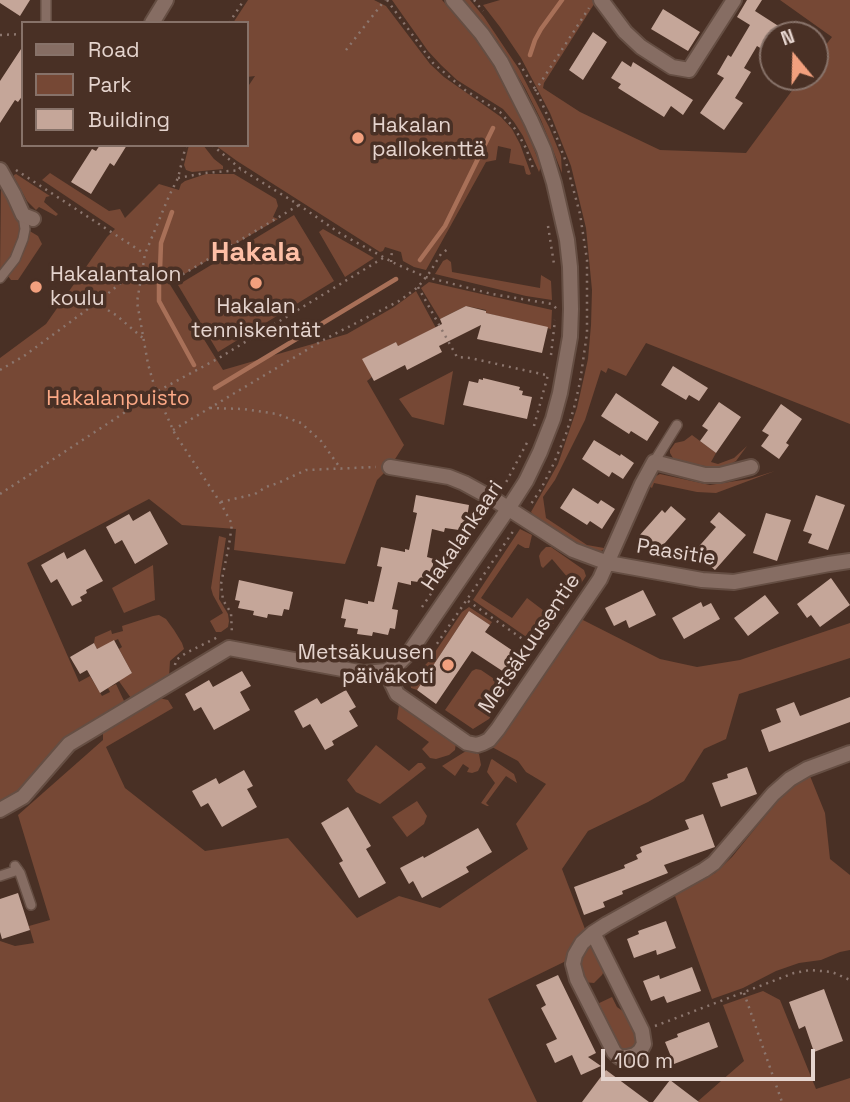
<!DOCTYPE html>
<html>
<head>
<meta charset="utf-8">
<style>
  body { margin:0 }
  #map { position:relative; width:850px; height:1102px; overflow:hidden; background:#493025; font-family:"Space Grotesk",sans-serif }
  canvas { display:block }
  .legend { position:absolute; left:21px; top:21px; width:228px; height:126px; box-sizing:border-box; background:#493025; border:2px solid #877269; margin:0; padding:9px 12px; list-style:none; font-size:21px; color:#e5d4ce }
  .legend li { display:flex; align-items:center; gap:14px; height:35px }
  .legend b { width:35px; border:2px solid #877269 }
  .north { position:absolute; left:759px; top:21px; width:70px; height:70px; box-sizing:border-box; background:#493025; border:2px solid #877269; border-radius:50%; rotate:341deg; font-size:19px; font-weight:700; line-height:28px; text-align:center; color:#e5d4ce }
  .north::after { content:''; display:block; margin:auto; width:24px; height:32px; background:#f2a07e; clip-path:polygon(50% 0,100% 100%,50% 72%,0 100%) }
  .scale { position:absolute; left:601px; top:1049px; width:214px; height:32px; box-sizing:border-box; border:4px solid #e5d4ce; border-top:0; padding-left:9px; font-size:21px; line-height:24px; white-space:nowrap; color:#e5d4ce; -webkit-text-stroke:5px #493025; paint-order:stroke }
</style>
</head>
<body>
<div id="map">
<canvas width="850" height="1102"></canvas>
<ul class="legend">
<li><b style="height:9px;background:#866d63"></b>Road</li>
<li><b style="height:19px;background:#764835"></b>Park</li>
<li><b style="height:19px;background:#c5a699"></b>Building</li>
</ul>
<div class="north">N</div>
<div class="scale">100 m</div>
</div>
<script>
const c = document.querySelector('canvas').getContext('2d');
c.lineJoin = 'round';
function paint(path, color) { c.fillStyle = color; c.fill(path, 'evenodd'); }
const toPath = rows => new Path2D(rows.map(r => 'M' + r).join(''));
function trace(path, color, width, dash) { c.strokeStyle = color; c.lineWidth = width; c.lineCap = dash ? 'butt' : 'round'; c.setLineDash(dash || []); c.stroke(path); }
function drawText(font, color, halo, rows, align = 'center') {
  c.font = font + ' "Space Grotesk",sans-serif'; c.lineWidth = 7; c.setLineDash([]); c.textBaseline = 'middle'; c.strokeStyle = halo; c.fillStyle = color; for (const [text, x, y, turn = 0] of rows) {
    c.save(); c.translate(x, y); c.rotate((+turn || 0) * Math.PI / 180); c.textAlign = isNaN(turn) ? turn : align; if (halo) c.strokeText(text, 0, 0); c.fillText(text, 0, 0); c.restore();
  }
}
paint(toPath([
  [248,0,374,0,386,6,430,64,444,77,501,117,512,129,520,144,531,174,529,175,526,174,524,166,509,163,511,149,498,146,496,160,486,162,426,270,414,267,403,261,401,252,385,247,383,251,380,252,237,161,215,145,247,145,247,88,255,76,247,77,247,23,233,23],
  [392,0,442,0,468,29,487,54,521,116,541,167,539,172,523,136,514,122,503,109,457,80,441,65,428,51],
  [463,0,470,0,484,17,519,69,549,127,561,156,562,173,541,120,525,88,496,39],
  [500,0,595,0,596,1,544,83,543,88,580,112,660,150,746,153,802,77,815,77,815,59,832,37,780,0,850,0,850,424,646,343,626,376,608,368,606,373,601,370,585,420,555,480,543,497,546,518,587,545,604,548,612,531,616,533,607,548,601,551,591,550,577,544,535,517,531,512,558,464,577,408,588,359,591,325,592,290,586,228,571,166,550,113,521,58,500,27,483,5],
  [189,145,203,145,214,159,223,166,223,169,192,172,186,170,184,165],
  [50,173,109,211,120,209,125,218,159,184,179,190,181,184,185,181,206,174,234,174,276,199,278,206,273,217,278,219,169,283,223,370,347,334,394,307,416,291,436,328,398,346,396,342,363,359,372,377,367,381,404,445,390,467,377,480,345,564,234,550,236,529,182,525,149,499,27,563,79,682,90,676,102,696,110,692,108,688,116,684,126,705,14,798,0,804,0,358,46,324,107,237,115,229,42,180],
  [16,174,50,196,46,197,44,202,58,214,56,216,39,207,36,210,27,201,14,177,14,175],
  [1,190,4,190,20,218,21,231,14,254,0,272],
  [294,215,334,281,218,352,178,285],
  [323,229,362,251,374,258,345,277,319,232],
  [28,230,38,236,42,244,18,280,11,280,8,276,23,253,27,243],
  [447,259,451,262,452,272,540,288,541,275,551,281,552,300,526,296,435,274,443,261],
  [429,282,552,310,551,329,486,313,486,310,466,306,440,319,421,288],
  [453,371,444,425,412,417,399,399],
  [692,435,716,453,711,462,718,464,734,458,747,446,736,461,721,469,677,461,673,458,670,453,670,450,675,443,684,441],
  [775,471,716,493,697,492,654,483,652,488,649,486,654,477,660,474,710,485,749,479],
  [520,529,532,535,529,548,525,548,518,544,481,598,512,618,527,598,552,617,561,604,565,607,538,645,473,600],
  [219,536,226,538,220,577,219,599,228,614,229,621,228,627,221,632,216,632,210,621,223,613,213,595,211,588],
  [546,547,551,547,584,570,586,576,574,594,569,592,574,585,552,559,543,568,541,566,539,556,541,552],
  [153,565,155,600,124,613,112,588],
  [469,607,492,622,490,625,469,611,417,690,411,688,410,681,429,661,462,612],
  [159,615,166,619,174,630,182,643,184,649,170,661,169,677,133,701,116,677,125,677,132,673,119,649,122,647,118,639,97,649,94,643,95,637,111,630,112,634,123,631,122,626,153,616],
  [579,618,660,659,697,667,740,660,850,623,850,658,739,694,726,739,704,749,684,781,648,802,588,831,562,869,585,929,572,943,566,961,488,999,537,1102,0,1102,0,941,15,946,34,943,29,926,50,920,18,815,103,740,103,730,159,698,168,700,173,708,106,747,125,788,205,851,288,838,357,918,399,896,440,908,528,849,516,824,546,784,526,772,518,761,492,747],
  [476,669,481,670,509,689,489,719,473,729,445,710,472,671],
  [399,705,456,743,455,750,449,755,436,759,430,758,422,749,429,742,397,719],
  [376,745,409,771,418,763,422,763,426,768,380,804,356,792,347,780],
  [466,751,479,754,481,765,478,771,472,773,467,772,469,768,463,764,455,776,442,766],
  [492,759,514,774,517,783,506,776,486,803,489,806,487,806,481,803,495,783,487,772,491,760],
  [810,776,825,813,830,859,850,875,850,950,840,952,821,960,799,963,776,971,743,988,712,999,675,896,697,882,715,873,732,857,779,799,795,783],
  [417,801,427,816,424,824,407,837,392,817],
  [588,945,592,946,605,969,602,975,594,983,583,982,577,964],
  [763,991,780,1000,816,1089,850,1078,850,1102,697,1102,744,1061,723,1005],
  [612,997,617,1007,627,1014,639,1040,636,1048,622,1052,595,1005]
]), '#764835');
trace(toPath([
  [530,55,535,40,541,29,562,0],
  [420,260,445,226,493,128],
  [160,270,161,243,172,212],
  [159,284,159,301,194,365],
  [215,388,396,279]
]), '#a87058', 4.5);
paint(toPath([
  [0,0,30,0,20,16,0,3],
  [747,0,762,0,755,11,780,27,775,35,773,35,773,38,768,46,765,44,762,49,757,46,744,68,751,72,735,98,743,103,724,130,700,113,724,78,717,74,728,55,731,57,750,25,737,17],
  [663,9,700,32,688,51,651,29],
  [593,32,607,42,583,80,569,70],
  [23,46,23,95,18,102,15,100,0,123,0,81],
  [622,61,631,67,633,62,693,100,683,115,671,106,664,117,618,88,621,84,611,78],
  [100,145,127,145,114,166,110,163,91,194,71,182,92,149,96,151],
  [466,306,486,311,486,313,548,327,542,353,477,339,481,325,439,346,442,352,407,370,405,365,374,381,362,359,396,342,398,346,442,324,440,319],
  [673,366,708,388,699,401,689,395,686,400,661,385],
  [483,378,520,387,519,390,523,391,522,395,532,397,527,419,463,405,469,381,478,383,479,379,483,380],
  [616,393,659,422,647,441,631,431,629,434,601,416],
  [719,402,741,417,716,453,700,441,708,430,702,426],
  [781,404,802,419,786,443,789,445,779,459,761,446,769,435,762,431],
  [594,440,620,456,621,454,634,463,623,479,612,472,609,477,582,459],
  [573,488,598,504,601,500,615,509,602,529,590,521,587,525,560,508],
  [416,495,469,505,466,524,461,523,459,530,445,528,444,532,432,529,427,557,434,559,431,576,427,575,425,583,411,581,411,585,398,582,392,609,398,610,395,629,390,628,388,635,373,632,372,636,357,634,358,629,344,627,346,619,341,618,345,599,368,604,368,601,374,602,382,567,377,566,381,547,405,552,405,549,409,550,417,513,413,512],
  [816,495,845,505,828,550,808,543,812,534,803,531],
  [671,506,686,519,657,552,639,536,662,510,665,513],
  [150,511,168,544,135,564,122,540,115,544,106,527,129,514,133,521],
  [719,512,746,535,715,570,694,552,716,527,710,522],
  [766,513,791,520,777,561,753,553],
  [85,549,103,581,86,590,87,593,80,597,82,601,72,606,57,579,51,583,41,565,64,552,67,559],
  [831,578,850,605,820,627,811,615,807,618,797,604],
  [239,580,293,592,289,610,284,609,282,616,268,614,267,618,253,615,254,611,238,608,240,601,235,600],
  [643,590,656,615,629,628,626,620,614,626,605,608],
  [765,595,779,613,748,636,734,618],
  [701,602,703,607,711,603,720,619,684,639,672,618],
  [469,611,490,625,485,632,519,655,507,674,472,651,436,704,417,690],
  [114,640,132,673,100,693,87,670,80,674,70,657,94,643,97,649],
  [242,671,251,686,240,692,250,710,214,730,201,707,194,711,185,694,209,680,213,687],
  [346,690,356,707,349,711,358,726,332,741,334,745,325,750,310,724,303,728,294,711,317,698,321,704],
  [850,697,850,722,769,752,761,730,781,722,776,709,794,702,800,716],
  [747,767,757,794,721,807,712,783,728,778,727,774],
  [244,770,253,786,247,789,257,807,222,827,208,803,201,807,192,791,216,778,219,784],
  [348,807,371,846,366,849,386,883,359,898,339,863,343,861,321,823],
  [703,814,715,847,664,865,668,873,622,891,623,894,603,902,605,907,584,915,574,887,625,868,624,865,638,859,636,855,642,852,640,847,689,829,685,820],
  [478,828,492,852,466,867,469,872,422,898,413,881,409,884,400,868,423,856,424,858],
  [18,893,30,930,2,939,0,932,0,899],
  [666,921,676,948,657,955,656,950,634,958,627,939,639,934,638,931],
  [692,967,701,991,667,1003,664,996,651,1001,643,981,659,975,660,979],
  [558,975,596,1053,588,1057,601,1066,581,1075,572,1055,555,1063,546,1044,557,1039,541,1008,546,1005,536,985],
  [824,989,843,1041,814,1052,805,1026,799,1029,789,1002],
  [709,1022,718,1047,674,1064,665,1042,678,1037,677,1034],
  [606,1070,649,1102,582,1102],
  [670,1080,699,1102,653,1102]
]), '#c5a699');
const service = toPath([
  [46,0,46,23],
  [0,278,15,259,23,239,25,229,23,215],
  [654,462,677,425],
  [15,866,20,873,31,905],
  [0,876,18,870]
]);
const minor = toPath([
  [601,0,625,32,641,47,672,67,689,70,734,0],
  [152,23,166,0],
  [0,170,14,195,23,215,33,219],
  [390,467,449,477,464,483,495,500,573,550,608,563,702,580,734,582,829,564,850,561],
  [386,671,397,694,467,743,477,745,483,743,489,740,498,729,600,579,642,484,654,462,705,475,720,475,751,467],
  [0,810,23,797,69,744,229,648,364,673,386,671,399,663,409,653,508,509,526,481,540,452,553,419,560,393,570,337,571,309,570,267,567,240,554,183,544,150,531,121,501,62,482,34,453,0],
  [593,933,642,1031,644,1044,640,1051,635,1055,627,1057,619,1057,614,1052,577,979,573,964,575,955,582,943,593,933,607,924,704,870,714,863,773,794,790,779,807,769,850,753]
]);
trace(service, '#654e43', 12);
trace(minor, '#654e43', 18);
trace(toPath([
  [387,0,433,63,465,90,500,112,515,129,526,148,533,168],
  [474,0,483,11],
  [229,23,244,0],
  [0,35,23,34],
  [346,50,385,0],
  [519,63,537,92,555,133,566,162,580,214,587,260,587,333,580,382,574,408,566,434,554,463,541,489,529,507],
  [247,86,248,87],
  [535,91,589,8],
  [186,145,178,178,169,196,145,254,137,302,148,364,156,392,175,434,220,502,232,524,229,545,221,584,223,600,231,613,232,634],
  [212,145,242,170,299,205,341,234,396,264,426,277,492,294,552,304,557,309],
  [16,170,145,254],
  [178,178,205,173,241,170],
  [548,226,554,264],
  [391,262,392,250],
  [141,276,180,276,299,205],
  [418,287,457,357,470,358,546,375],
  [96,303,116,315,144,339],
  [551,355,555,320],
  [0,370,24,356,96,303,141,267],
  [210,408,244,409,277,414,301,423,321,441,341,469],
  [534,426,548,375],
  [173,430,325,339,399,301,418,287,430,272,441,254,449,248],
  [503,488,529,439],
  [0,494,156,392,219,358,383,258],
  [221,502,255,494,266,487,278,483,306,470,376,467],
  [468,601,537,649],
  [422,607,487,511],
  [372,657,392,649],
  [423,659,430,654,514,530],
  [175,665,176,660,186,653,218,637],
  [744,993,782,1102],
  [655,1026,794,973,810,970,832,972,850,980]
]), '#8c766e', 2.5, [2, 5]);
trace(service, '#866d63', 9);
trace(minor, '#866d63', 14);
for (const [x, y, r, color] of [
  [358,138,7,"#f2a07e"],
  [256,283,7,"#f2a07e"],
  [36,287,7,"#f2a07e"],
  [448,665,7,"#f2a07e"]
]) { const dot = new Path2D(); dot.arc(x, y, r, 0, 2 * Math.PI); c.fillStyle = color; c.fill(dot); trace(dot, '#493025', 2.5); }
drawText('21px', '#e5d4ce', '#493025', [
  ["Hakalan",372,126],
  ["pallokenttä",372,150],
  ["Hakalantalon",50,275],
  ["koulu",50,299],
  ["Hakalan",256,307,"center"],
  ["tenniskentät",256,331,"center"],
  ["Metsäkuusen",434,653,"right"],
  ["päiväkoti",434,677,"right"]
], 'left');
drawText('21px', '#fba885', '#493025', [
  ["Hakalanpuisto",118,399]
]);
drawText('21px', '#e5d4ce', '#493025', [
  ["Hakalankaari",463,536,-56],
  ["Paasitie",676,553,9],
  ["Metsäkuusentie",530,644,-56]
]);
drawText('bold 28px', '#fdbfa6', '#493025', [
  ["Hakala",256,253]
]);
</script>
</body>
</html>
